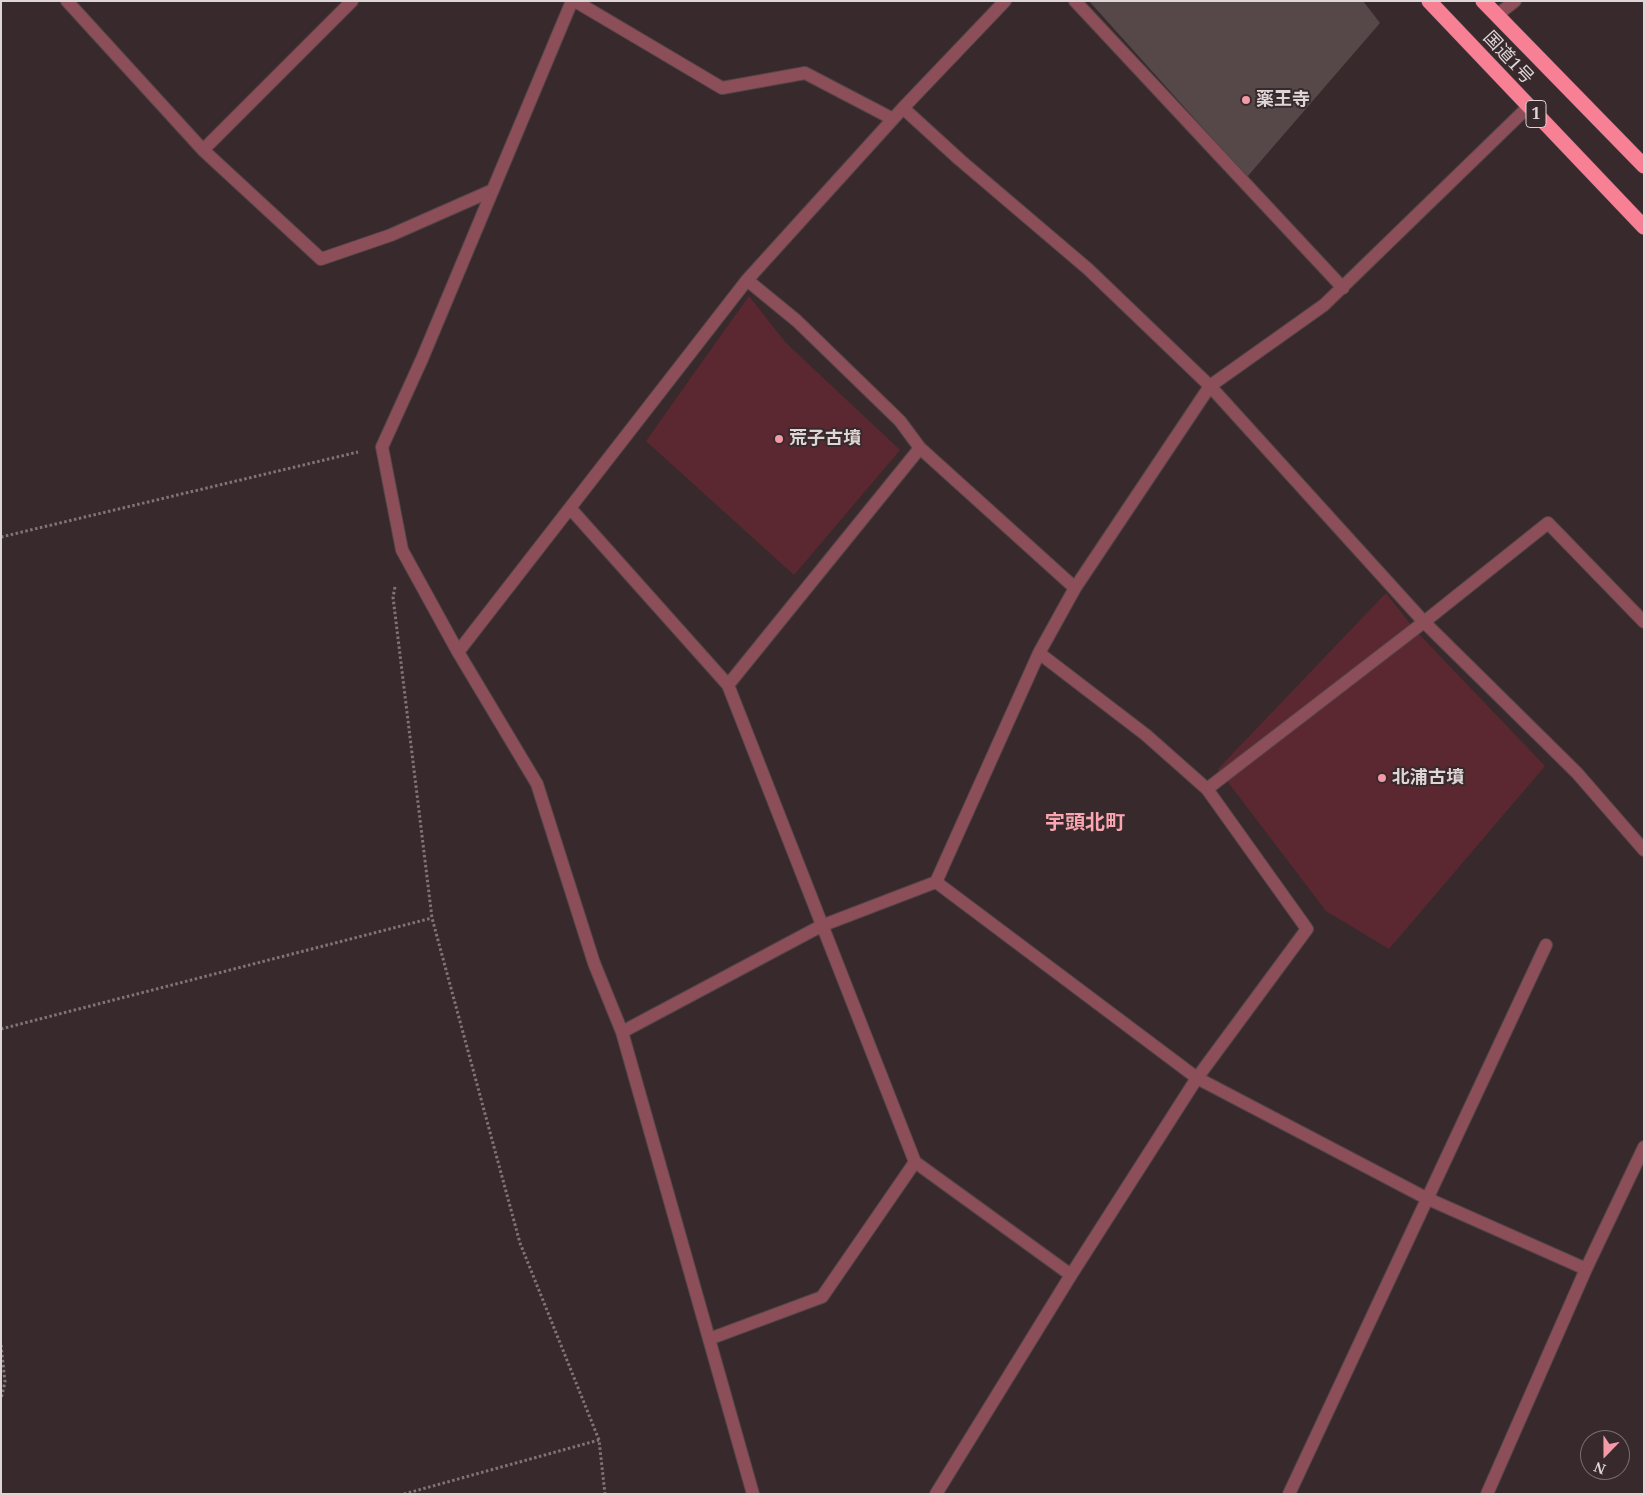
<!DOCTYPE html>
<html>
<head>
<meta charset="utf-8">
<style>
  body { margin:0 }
  #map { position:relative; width:1645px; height:1495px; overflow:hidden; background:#382a2c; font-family:"Noto Serif",serif }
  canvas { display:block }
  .frame { position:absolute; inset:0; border:2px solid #ded5d6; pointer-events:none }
  .north { position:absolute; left:1580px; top:1430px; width:50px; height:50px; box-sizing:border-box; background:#382a2c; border:1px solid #7a6e70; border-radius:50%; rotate:202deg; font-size:14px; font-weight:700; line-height:20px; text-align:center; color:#ded5d6 }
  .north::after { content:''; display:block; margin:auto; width:18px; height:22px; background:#f39aa7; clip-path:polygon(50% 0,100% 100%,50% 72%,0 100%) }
</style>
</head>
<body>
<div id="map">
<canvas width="1645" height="1495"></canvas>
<div class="frame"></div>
<div class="north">N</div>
</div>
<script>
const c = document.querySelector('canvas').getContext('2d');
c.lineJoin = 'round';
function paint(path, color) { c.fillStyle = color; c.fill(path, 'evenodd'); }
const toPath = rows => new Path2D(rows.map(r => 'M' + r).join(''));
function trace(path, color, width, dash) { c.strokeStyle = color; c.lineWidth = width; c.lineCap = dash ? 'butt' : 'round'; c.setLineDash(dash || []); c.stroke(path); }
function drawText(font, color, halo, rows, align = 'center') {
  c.font = font + ' "Noto Serif","Noto Sans JP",serif'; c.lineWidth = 4; c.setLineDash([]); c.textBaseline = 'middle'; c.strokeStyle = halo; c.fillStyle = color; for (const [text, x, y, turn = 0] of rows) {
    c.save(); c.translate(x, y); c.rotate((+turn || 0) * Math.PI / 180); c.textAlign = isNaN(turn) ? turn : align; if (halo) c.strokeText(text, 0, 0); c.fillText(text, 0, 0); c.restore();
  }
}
paint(toPath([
  [749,296,785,342,900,450,794,575,646,441],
  [1386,593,1415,630,1545,766,1389,949,1326,911,1218,769]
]), '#5b2831');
paint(toPath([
  [1089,1,1363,1,1380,23,1247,177]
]), '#564749');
const street = toPath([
  [67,1,203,150,321,259,391,235,493,190],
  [572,1,422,359,382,447,402,550,458,652,537,784,594,963,622,1032,753,1494],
  [575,1,722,88,805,73,893,119],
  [1075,1,1343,288],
  [1497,15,1515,1],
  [903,108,960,160,1088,269,1210,386,1424,622,1577,773,1644,850],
  [203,150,352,1],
  [747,280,797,321,900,421,920,448,1075,588],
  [570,508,728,685,915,1162,1071,1275],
  [458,652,747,280,903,108,1005,1],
  [1039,653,1146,735,1207,789,1424,622,1548,523,1644,622],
  [728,685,920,448],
  [936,882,1197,1078,1426,1198,1586,1269],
  [622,1032,821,926,936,882,1039,653,1075,588,1210,386,1324,305,1528,107],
  [709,1339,822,1297,915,1162],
  [936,1494,1071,1275,1197,1078,1307,929,1207,789],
  [1289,1494,1546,945],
  [1487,1494,1586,1269,1644,1147]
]);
const highway = toPath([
  [1429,1,1644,227],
  [1483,1,1644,166]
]);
trace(street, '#534547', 14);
trace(highway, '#534547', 16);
trace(toPath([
  [1,537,358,452],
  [395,587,393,597,432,918,520,1243,599,1440,605,1494],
  [1,1029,432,918],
  [1,1345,5,1382,1,1399],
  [404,1494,599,1440]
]), '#807476', 3, [2.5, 2.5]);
trace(street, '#8c4e58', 12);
trace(highway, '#f88095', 15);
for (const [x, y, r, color] of [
  [1246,100,5,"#f39aa7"],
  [779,439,5,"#f39aa7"],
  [1382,778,5,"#f39aa7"]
]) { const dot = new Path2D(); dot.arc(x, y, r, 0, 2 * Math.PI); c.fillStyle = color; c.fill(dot); trace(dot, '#382a2c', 2); }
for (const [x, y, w] of [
  [1536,114,20]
]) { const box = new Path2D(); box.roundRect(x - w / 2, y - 13.5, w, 27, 4); c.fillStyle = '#382a2c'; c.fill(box); trace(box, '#ded5d6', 1); }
drawText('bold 16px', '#ded5d6', null, [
  ["1",1536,114]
]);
drawText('18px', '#ded5d6', '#382a2c', [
  ["国道1号",1508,58,47]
]);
drawText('bold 18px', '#ded5d6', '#382a2c', [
  ["薬王寺",1256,100],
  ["荒子古墳",789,439],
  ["北浦古墳",1392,778]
], 'left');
drawText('bold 20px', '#f9a6b1', '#382a2c', [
  ["宇頭北町",1085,823]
]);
</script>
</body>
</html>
